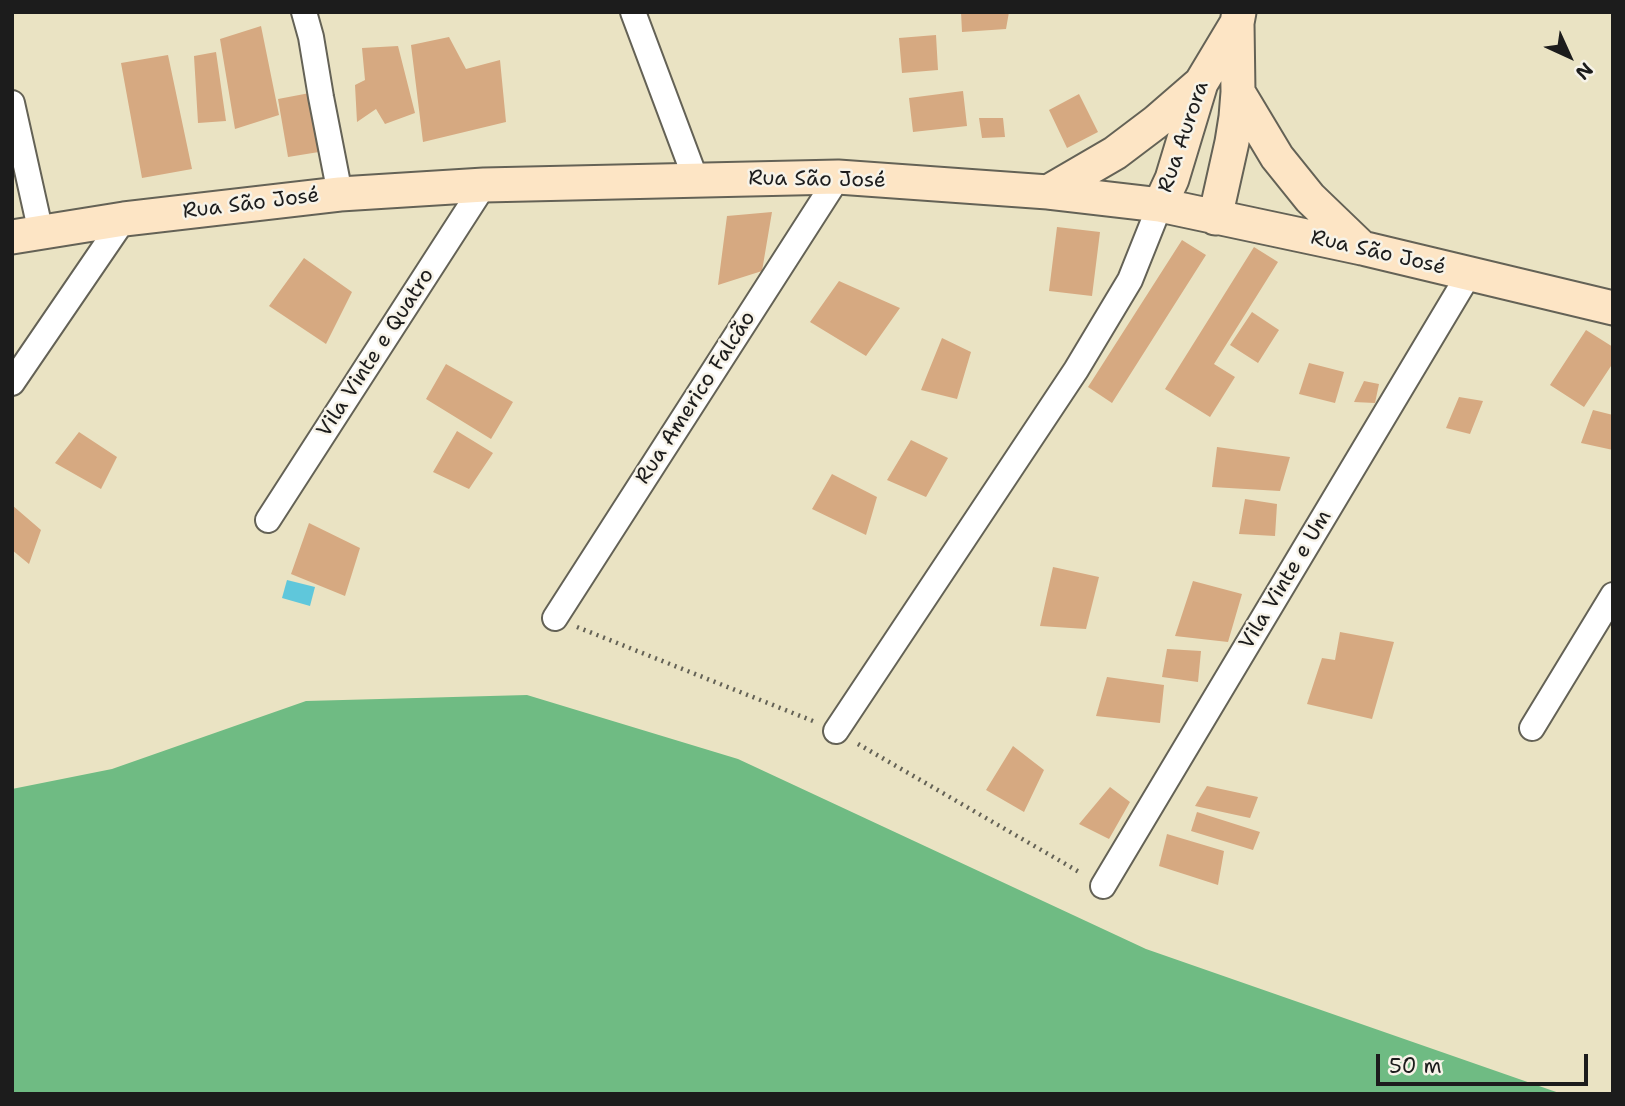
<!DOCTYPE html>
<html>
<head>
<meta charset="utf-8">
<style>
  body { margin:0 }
  #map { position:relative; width:1625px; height:1106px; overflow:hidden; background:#eae3c3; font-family:"Shantell Sans",sans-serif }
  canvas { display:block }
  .frame { position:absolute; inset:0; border:14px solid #1c1c1c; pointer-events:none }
  .north { position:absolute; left:1534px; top:21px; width:70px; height:70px; -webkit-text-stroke:5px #f7f3e8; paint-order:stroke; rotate:135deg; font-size:19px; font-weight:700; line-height:28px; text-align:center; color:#1c1c1c }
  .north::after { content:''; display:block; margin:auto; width:24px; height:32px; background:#1c1c1c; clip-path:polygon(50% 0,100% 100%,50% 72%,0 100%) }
  .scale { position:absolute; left:1376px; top:1054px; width:212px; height:32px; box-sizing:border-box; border:4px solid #1c1c1c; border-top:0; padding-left:9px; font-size:21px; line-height:24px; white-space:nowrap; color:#1c1c1c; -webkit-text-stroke:5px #f7f3e8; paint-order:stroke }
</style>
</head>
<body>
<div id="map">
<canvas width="1625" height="1106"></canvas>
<div class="frame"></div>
<div class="north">N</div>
<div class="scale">50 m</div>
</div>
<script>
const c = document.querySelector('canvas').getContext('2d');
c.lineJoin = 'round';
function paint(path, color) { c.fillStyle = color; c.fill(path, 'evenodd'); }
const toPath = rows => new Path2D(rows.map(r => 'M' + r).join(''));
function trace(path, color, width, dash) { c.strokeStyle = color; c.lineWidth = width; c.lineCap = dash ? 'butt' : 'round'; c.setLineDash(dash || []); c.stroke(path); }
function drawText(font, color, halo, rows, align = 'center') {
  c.font = font + ' "Shantell Sans",sans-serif'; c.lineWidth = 5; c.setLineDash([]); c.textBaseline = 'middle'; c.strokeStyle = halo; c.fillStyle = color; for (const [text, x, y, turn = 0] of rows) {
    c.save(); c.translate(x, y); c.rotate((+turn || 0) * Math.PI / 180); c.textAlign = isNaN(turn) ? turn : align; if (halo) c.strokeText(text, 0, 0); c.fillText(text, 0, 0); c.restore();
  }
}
paint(toPath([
  [527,695,738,759,1146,949,1562,1094,12,1094,12,789,112,769,306,701]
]), '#6fbb83');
paint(toPath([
  [287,580,315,587,310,606,282,598]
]), '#5fc7db');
paint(toPath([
  [961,12,1009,12,1006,29,962,32],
  [261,26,279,115,235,129,220,39],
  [936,35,938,70,902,73,899,38],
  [449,37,466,69,500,60,506,122,423,142,411,45],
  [398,46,415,113,385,124,376,109,357,122,355,85,365,80,362,48],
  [216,52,226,121,198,123,194,56],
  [168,55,192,169,142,178,121,63],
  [963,91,967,126,913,132,909,98],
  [315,92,325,151,288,157,278,99],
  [1079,94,1098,132,1067,148,1049,110],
  [979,118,1003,118,1005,137,982,138],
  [772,212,762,271,718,285,727,216],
  [1057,227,1100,232,1092,296,1049,291],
  [1182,240,1206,255,1112,403,1088,387],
  [1254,247,1278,262,1214,364,1235,377,1210,417,1165,389],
  [304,258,352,292,326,344,269,306],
  [839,281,900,308,866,356,810,322],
  [1252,312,1279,330,1258,363,1230,345],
  [1586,330,1613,347,1613,363,1584,407,1550,385],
  [942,338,971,352,957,399,921,390],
  [1309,363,1344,372,1335,403,1299,394],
  [446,364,513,402,491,439,426,399],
  [1364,381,1379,384,1375,403,1354,402],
  [1459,397,1483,401,1470,434,1446,428],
  [1593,410,1613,415,1613,450,1581,443],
  [457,431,493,453,469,489,433,472],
  [79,432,117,457,101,489,55,463],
  [911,440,948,458,926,497,887,480],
  [1217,447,1290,457,1280,491,1212,487],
  [832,474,877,497,866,535,812,509],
  [1245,499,1277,504,1275,536,1239,534],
  [12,505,41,530,29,564,12,550],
  [309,523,360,548,345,596,291,574],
  [1053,567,1099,577,1086,629,1040,626],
  [1193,581,1242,594,1228,642,1175,636],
  [1340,632,1394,642,1372,719,1307,704,1322,658,1335,660],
  [1167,649,1201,651,1198,682,1162,677],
  [1107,677,1164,685,1160,723,1096,716],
  [1013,746,1044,770,1024,812,986,790],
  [1207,786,1258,797,1250,818,1195,806],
  [1110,787,1130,802,1109,839,1079,824],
  [1197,812,1260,832,1253,850,1191,831],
  [1167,834,1224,851,1218,885,1159,866]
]), '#d6a981');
const street = toPath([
  [304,12,311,37,321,97,340,194],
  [633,12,696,180],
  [12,103,41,233],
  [12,383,124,219],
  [268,520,484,185],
  [555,618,838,177],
  [1532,728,1613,595],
  [836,731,1076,370,1130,280,1160,205],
  [1103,886,1469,274]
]);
const secondary = toPath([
  [1238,92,1277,157,1310,198,1362,248],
  [1048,192,1115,153,1156,122,1201,83],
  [1160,205,1172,179,1201,83,1237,23],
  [1215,218,1232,142,1236,117,1238,92,1237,23,1239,12],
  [12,237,124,219,340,194,484,185,838,177,1048,192,1160,205,1362,248,1613,308]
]);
trace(street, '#646256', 28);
trace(secondary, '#646256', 37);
trace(toPath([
  [577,627,813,721],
  [858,744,1081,873]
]), '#646256', 4.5, [2, 5]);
trace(street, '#fff', 24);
trace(secondary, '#fde5c5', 33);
drawText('21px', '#1c1c1c', '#f7f3e8', [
  ["Rua Aurora",1184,137,-71],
  ["Rua São José",817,180,1],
  ["Rua São José",251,204,-7],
  ["Rua São José",1378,253,13],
  ["Vila Vinte e Quatro",376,353,-57],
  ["Rua Americo Falcão",696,398,-57],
  ["Vila Vinte e Um",1286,580,-59]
]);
</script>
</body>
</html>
